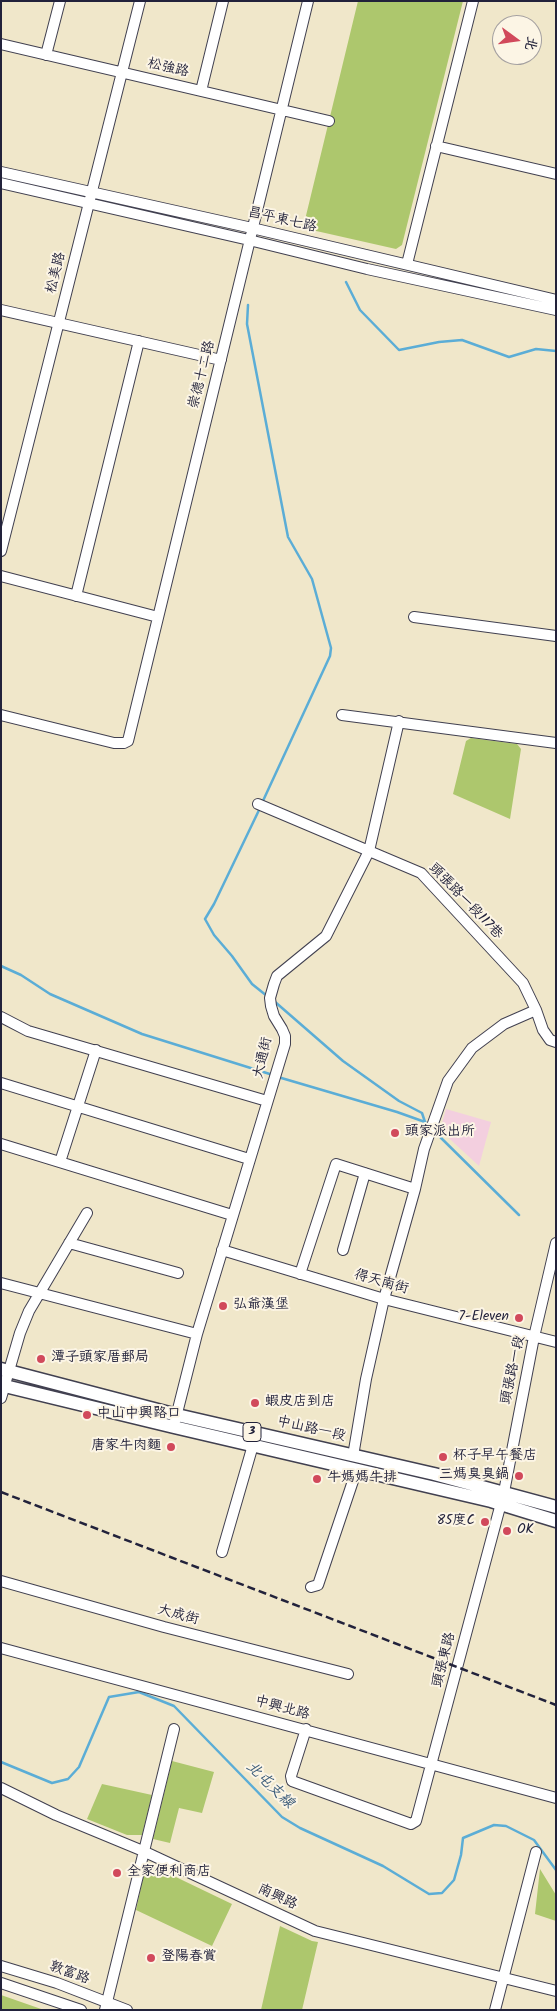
<!DOCTYPE html>
<html>
<head>
<meta charset="utf-8">
<style>
  body { margin:0 }
  #map { position:relative; width:557px; height:2011px; overflow:hidden; background:#f0e7ca; font-family:Kalam,"LXGW WenKai TC",sans-serif }
  canvas { display:block }
  .frame { position:absolute; inset:0; border:2px solid #22223b; pointer-events:none }
  .north { position:absolute; left:492px; top:15px; width:50px; height:50px; box-sizing:border-box; background:#fcf5e5; border:1px solid #a5a1a1; border-radius:50%; rotate:104deg; font-size:14px; font-weight:700; line-height:20px; text-align:center; color:#22223b }
  .north::after { content:''; display:block; margin:auto; width:18px; height:22px; background:#d1495b; clip-path:polygon(50% 0,100% 100%,50% 72%,0 100%) }
</style>
</head>
<body>
<div id="map">
<canvas width="557" height="2011"></canvas>
<div class="frame"></div>
<div class="north">北</div>
</div>
<script>
const c = document.querySelector('canvas').getContext('2d');
c.lineJoin = 'round';
function paint(path, color) { c.fillStyle = color; c.fill(path, 'evenodd'); }
const toPath = rows => new Path2D(rows.map(r => 'M' + r).join(''));
function trace(path, color, width, dash) { c.strokeStyle = color; c.lineWidth = width; c.lineCap = dash ? 'butt' : 'round'; c.setLineDash(dash || []); c.stroke(path); }
function drawText(font, color, halo, rows, align = 'center') {
  c.font = font + ' Kalam,"LXGW WenKai TC",sans-serif'; c.lineWidth = 4; c.setLineDash([]); c.textBaseline = 'middle'; c.strokeStyle = halo; c.fillStyle = color; for (const [text, x, y, turn = 0] of rows) {
    c.save(); c.translate(x, y); c.rotate((+turn || 0) * Math.PI / 180); c.textAlign = isNaN(turn) ? turn : align; if (halo) c.strokeText(text, 0, 0); c.fillText(text, 0, 0); c.restore();
  }
}
paint(toPath([
  [446,1109,491,1122,479,1166,440,1130]
]), '#f3cfdf');
paint(toPath([
  [358,1,463,1,402,245,396,249,303,228],
  [471,738,517,744,521,749,510,819,453,794,466,741],
  [172,1761,214,1772,202,1813,179,1808,170,1843,153,1839],
  [102,1784,152,1795,142,1835,127,1835,87,1819],
  [155,1867,232,1904,212,1946,136,1910,145,1869],
  [540,1869,556,1895,556,1921,535,1914],
  [280,1926,312,1941,318,1942,302,2010,261,2010],
  [1,1995,44,2010,1,2010]
]), '#adc76d');
trace(toPath([
  [346,282,360,310,399,350,439,342,462,340,509,357,536,349,556,351],
  [248,305,247,324,288,537,312,579,331,648,330,656,262,803],
  [260,808,214,904,205,919,214,935,232,956,252,984,267,996],
  [1,966,21,975,50,994,142,1034,273,1075],
  [274,1001,343,1061,399,1101,422,1113,425,1122],
  [278,1077,397,1112,425,1122,429,1126],
  [433,1130,519,1215],
  [1,1762,52,1783,68,1779,79,1767,109,1697,139,1692,174,1706,282,1817,300,1828,383,1866,429,1894,442,1893,454,1880,461,1855,463,1838,494,1825,506,1826,534,1840,556,1870]
]), '#5badd6', 2.5);
const minor = toPath([
  [1,44,329,121],
  [46,55,60,1],
  [201,91,223,1],
  [436,146,556,174],
  [1,172,252,228,556,300],
  [1,183,249,240,367,269,556,310],
  [407,264,473,1],
  [1,310,221,360],
  [1,551,140,1],
  [1,576,158,617],
  [76,596,139,341],
  [414,617,556,636],
  [1,715,114,743,124,743,128,741,308,1],
  [342,715,556,743],
  [258,804,421,873,523,983,536,1010,543,1030,550,1040,556,1042],
  [1,1017,28,1031,267,1101],
  [1,1083,249,1159],
  [1,1144,232,1215],
  [60,1162,96,1050],
  [69,1243,178,1273],
  [222,1250,384,1299,556,1342],
  [343,1250,365,1173],
  [300,1274,336,1164,415,1189],
  [1,1283,197,1334],
  [1,1398,20,1333,29,1311,87,1213],
  [175,1421,197,1334,285,1044,285,1036,282,1029,274,1016,271,1006,270,998,274,984,277,976,326,936,369,851,399,721],
  [353,1456,366,1379,384,1299,415,1189,424,1149,448,1081,472,1048,504,1024,536,1010],
  [222,1552,253,1445],
  [1,1581,164,1627,348,1674],
  [311,1587,318,1585,357,1469],
  [1,1648,556,1798],
  [306,1729,291,1776,292,1781,411,1824,416,1821,504,1492,534,1337,556,1243],
  [1,1788,56,1815,143,1851,315,1931,556,1991],
  [1,1966,57,1983,127,2010],
  [1,1983,81,2010],
  [105,2010,174,1729],
  [495,2010,536,1852]
]);
const major = toPath([
  [1,1369,177,1415,434,1474,556,1507],
  [1,1385,174,1427,491,1501,556,1521]
]);
trace(minor, '#414050', 12);
trace(major, '#414050', 15);
trace(minor, '#fff', 10);
trace(major, '#fff', 12);
trace(toPath([
  [1,1492,556,1705]
]), '#22223b', 2.5, [8, 4]);
for (const [x, y, r, color] of [
  [395,1133,5,"#d1495b"],
  [223,1306,5,"#d1495b"],
  [519,1318,5,"#d1495b"],
  [41,1359,5,"#d1495b"],
  [255,1403,5,"#d1495b"],
  [87,1415,5,"#d1495b"],
  [171,1447,5,"#d1495b"],
  [443,1457,5,"#d1495b"],
  [519,1476,5,"#d1495b"],
  [317,1479,5,"#d1495b"],
  [485,1522,5,"#d1495b"],
  [507,1531,5,"#d1495b"],
  [117,1873,5,"#d1495b"],
  [151,1958,5,"#d1495b"]
]) { const dot = new Path2D(); dot.arc(x, y, r, 0, 2 * Math.PI); c.fillStyle = color; c.fill(dot); trace(dot, '#fcf5e5', 2); }
for (const [x, y, w] of [
  [252,1432,18]
]) { const box = new Path2D(); box.roundRect(x - w / 2, y - 9.5, w, 19, 4); c.fillStyle = '#fcf5e5'; c.fill(box); trace(box, '#22223b', 1); }
drawText('bold 12px', '#22223b', null, [
  ["3",252,1432]
]);
drawText('14px', '#22223b', '#fcf5e5', [
  ["松強路",168,69,13],
  ["昌平東七路",282,221,13],
  ["松美路",57,273,-76],
  ["崇德十二路",203,375,-76],
  ["頭張路一段117巷",465,902,46],
  ["大通街",264,1058,-77],
  ["得天南街",381,1283,16],
  ["頭張路一段",514,1370,-78],
  ["中山路一段",311,1430,13],
  ["大成街",178,1616,15],
  ["頭張東路",445,1660,-76],
  ["中興北路",282,1709,15],
  ["南興路",277,1898,25],
  ["敦富路",69,1974,20]
]);
drawText('14px', '#22223b', '#fcf5e5', [
  ["頭家派出所",405,1133],
  ["弘爺漢堡",233,1306],
  ["7-Eleven",509,1318,"right"],
  ["潭子頭家厝郵局",51,1359],
  ["蝦皮店到店",265,1403],
  ["中山中興路口",97,1415],
  ["唐家牛肉麵",161,1447,"right"],
  ["杯子早午餐店",453,1457],
  ["三媽臭臭鍋",509,1476,"right"],
  ["牛媽媽牛排",327,1479],
  ["85度C",475,1522,"right"],
  ["OK",517,1531],
  ["全家便利商店",127,1873],
  ["登陽春賞",161,1958]
], 'left');
drawText('italic 15px', '#395a79', '#fcf5e5', [
  ["北屯支線",269,1786,44]
]);
</script>
</body>
</html>
